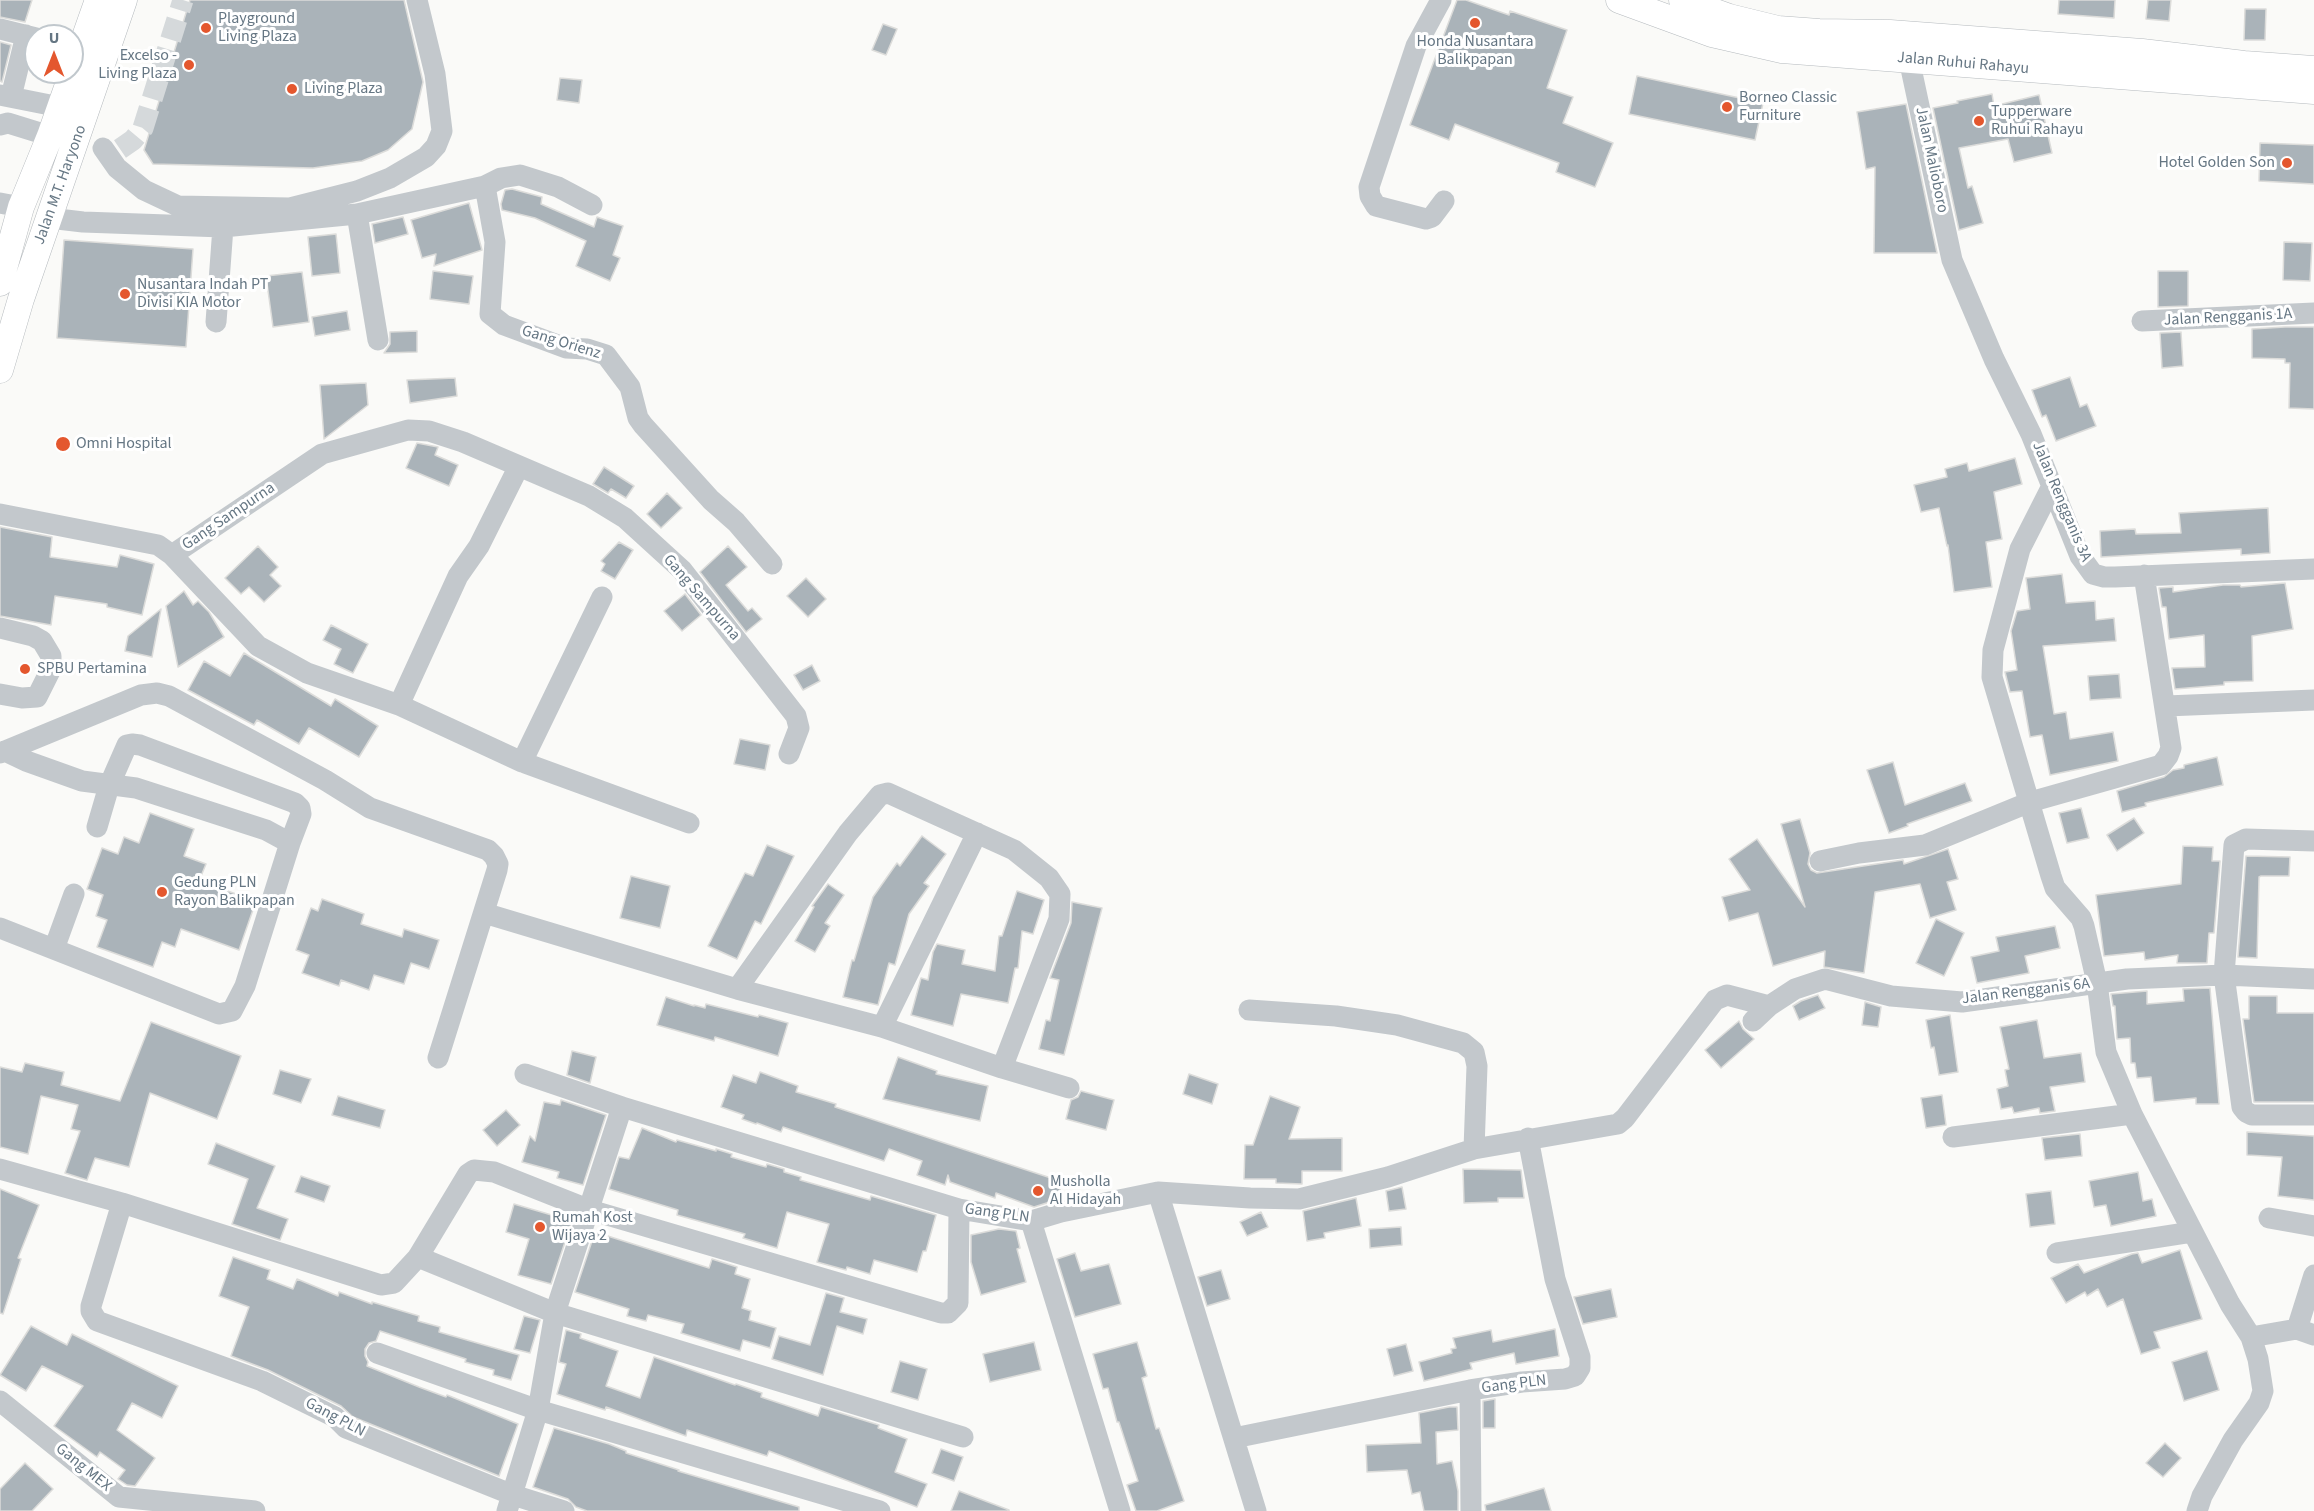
<!DOCTYPE html>
<html>
<head>
<meta charset="utf-8">
<style>
  body { margin:0 }
  #map { position:relative; width:2314px; height:1511px; overflow:hidden; background:#fafaf8; font-family:"Source Sans 3",sans-serif }
  canvas { display:block }
  .north { position:absolute; left:24px; top:24px; width:60px; height:60px; box-sizing:border-box; background:#fff; border:2px solid #c1c8cd; border-radius:50%; rotate:0deg; font-size:16px; font-weight:700; line-height:24px; text-align:center; color:#657683 }
  .north::after { content:''; display:block; margin:auto; width:21px; height:27px; background:#e4572e; clip-path:polygon(50% 0,100% 100%,50% 72%,0 100%) }
</style>
</head>
<body>
<div id="map">
<canvas width="2314" height="1511"></canvas>
<div class="north">U</div>
</div>
<script>
const c = document.querySelector('canvas').getContext('2d');
c.lineJoin = 'round';
function paint(path, color) { c.fillStyle = color; c.fill(path, 'evenodd'); }
const toPath = rows => new Path2D(rows.map(r => 'M' + r).join(''));
function trace(path, color, width, dash) { c.strokeStyle = color; c.lineWidth = width; c.lineCap = dash ? 'butt' : 'round'; c.setLineDash(dash || []); c.stroke(path); }
function drawText(font, color, halo, rows, align = 'center') {
  c.font = font + ' "Source Sans 3",sans-serif'; c.lineWidth = 6; c.setLineDash([]); c.textBaseline = 'middle'; c.strokeStyle = halo; c.fillStyle = color; for (const [text, x, y, turn = 0] of rows) {
    c.save(); c.translate(x, y); c.rotate((+turn || 0) * Math.PI / 180); c.textAlign = isNaN(turn) ? turn : align; if (halo) c.strokeText(text, 0, 0); c.fillText(text, 0, 0); c.restore();
  }
}
const building = toPath([
  [0,0,32,0,25,22,0,17,0,0],
  [190,0,404,0,423,82,412,129,388,150,362,161,313,168,153,164,144,150,190,0],
  [1457,0,1466,0,1509,15,1510,11,1567,30,1547,88,1573,97,1563,123,1613,143,1595,187,1556,172,1559,163,1455,124,1449,140,1410,125,1457,0],
  [2059,0,2115,0,2114,18,2058,14,2059,0],
  [2148,0,2171,0,2169,21,2146,19,2148,0],
  [2245,9,2266,9,2265,40,2244,40,2245,9],
  [883,24,897,29,886,55,872,50,883,24],
  [0,42,11,45,2,82,0,81,0,42],
  [1637,76,1763,103,1755,140,1629,114,1637,76],
  [560,78,582,80,579,103,557,100,560,78],
  [1992,94,1994,106,2039,95,2052,153,2014,162,2008,139,1959,148,1968,188,1972,186,1983,223,1959,230,1933,108,1958,103,1957,101,1992,94],
  [1906,104,1937,253,1874,253,1875,167,1866,169,1857,112,1906,104],
  [2260,143,2314,145,2314,184,2259,181,2260,143],
  [512,189,542,197,541,204,594,227,597,217,623,226,613,255,620,258,610,281,576,266,586,241,535,218,502,210,501,204,505,190,512,189],
  [469,203,482,250,434,266,436,254,422,258,411,220,469,203],
  [403,217,408,234,375,243,372,224,403,217],
  [336,234,340,273,312,276,308,237,336,234],
  [64,240,193,249,186,347,57,338,64,240],
  [2284,242,2312,243,2310,281,2283,280,2284,242],
  [433,271,473,276,469,304,430,299,433,271],
  [2158,271,2188,271,2188,306,2158,307,2158,271],
  [302,272,309,322,273,327,266,276,302,272],
  [347,311,350,330,315,336,312,317,347,311],
  [2285,327,2314,327,2314,409,2289,408,2290,363,2285,363,2285,359,2252,358,2252,329,2285,327],
  [417,331,417,352,384,353,390,344,390,332,417,331],
  [2181,332,2183,366,2162,368,2160,333,2181,332],
  [2070,377,2080,407,2087,404,2096,426,2056,441,2046,415,2042,417,2032,390,2070,377],
  [455,378,457,396,410,403,407,380,455,378],
  [366,383,368,405,324,439,320,385,366,383],
  [417,443,438,447,435,455,458,465,449,486,406,468,417,443],
  [2015,458,2022,484,1994,492,2002,539,1986,542,1992,587,1954,592,1948,545,1947,546,1939,508,1921,512,1914,485,1947,477,1945,469,1967,463,1969,471,2015,458],
  [604,467,634,486,626,498,611,489,608,493,593,484,604,467],
  [667,493,682,508,661,528,647,514,667,493],
  [2268,508,2270,553,2241,555,2241,549,2101,557,2100,531,2135,529,2136,534,2181,533,2179,513,2268,508],
  [0,527,52,537,50,557,117,567,120,555,154,564,142,615,107,607,107,604,55,596,51,625,0,616,0,527],
  [619,542,633,550,615,579,601,571,605,564,601,561,619,542],
  [258,546,278,567,270,575,281,586,264,602,249,587,241,594,225,578,258,546],
  [728,546,747,567,726,585,748,611,752,608,762,619,746,632,700,572,728,546],
  [2062,574,2066,603,2095,601,2096,620,2114,618,2116,641,2043,646,2054,714,2066,712,2070,739,2113,732,2118,761,2050,775,2042,735,2030,737,2022,691,2010,692,2005,672,2017,670,2011,631,2017,611,2030,609,2026,578,2062,574],
  [806,578,826,599,808,617,787,596,806,578],
  [2285,583,2293,629,2252,636,2253,681,2224,682,2224,685,2175,689,2172,668,2205,667,2204,635,2169,639,2166,607,2162,607,2159,588,2173,587,2173,592,2223,585,2240,585,2241,587,2285,583],
  [184,591,193,605,198,601,209,612,224,637,178,667,166,606,184,591],
  [685,594,701,615,682,631,664,611,685,594],
  [161,609,152,657,125,651,128,636,161,609],
  [331,625,368,644,353,673,334,664,341,649,323,640,331,625],
  [244,653,331,706,335,699,378,726,359,757,309,728,299,744,257,720,254,725,188,690,204,661,230,676,244,653],
  [812,665,820,681,803,690,794,675,812,665],
  [2119,674,2121,698,2090,700,2088,676,2119,674],
  [740,739,770,745,765,770,734,764,740,739],
  [2217,757,2223,785,2145,803,2146,806,2122,812,2117,791,2164,777,2173,770,2184,768,2184,765,2217,757],
  [1893,762,1905,805,1965,783,1972,801,1907,824,1908,826,1889,833,1867,770,1893,762],
  [2081,808,2089,838,2067,843,2059,813,2081,808],
  [150,813,194,829,184,856,206,864,199,881,256,901,239,950,181,929,175,947,162,942,153,967,97,947,107,920,96,916,103,895,87,889,102,848,118,854,124,837,139,843,150,813],
  [2134,818,2144,833,2117,851,2107,835,2134,818],
  [1800,819,1810,853,1808,864,1811,870,1817,873,1903,860,1904,864,1948,849,1958,879,1947,882,1956,910,1930,918,1920,884,1875,892,1864,973,1824,967,1825,951,1773,966,1758,913,1729,921,1722,897,1750,890,1729,859,1757,839,1805,907,1781,824,1800,819],
  [922,836,946,854,924,883,929,886,909,914,895,965,889,963,878,1005,843,997,852,960,854,961,873,897,897,863,900,866,922,836],
  [767,845,794,856,761,924,755,921,737,959,708,946,745,873,753,876,767,845],
  [2183,846,2213,847,2212,861,2220,861,2214,933,2209,933,2207,963,2177,963,2178,955,2145,960,2144,952,2104,956,2096,895,2181,884,2183,846],
  [2246,856,2290,857,2289,876,2261,876,2259,877,2257,958,2238,957,2246,856],
  [631,876,670,886,660,928,620,918,631,876],
  [828,884,844,895,825,923,830,926,815,952,795,941,814,907,812,906,828,884],
  [1017,891,1044,900,1033,934,1022,931,1018,968,1015,968,1008,1003,961,994,953,1026,911,1015,921,978,928,980,933,952,937,944,965,950,962,964,995,971,999,936,1002,936,1017,891],
  [322,899,364,914,361,924,402,937,404,929,439,940,429,969,411,963,404,984,374,975,369,990,341,980,339,986,302,973,309,955,296,950,311,908,318,911,322,899],
  [1072,902,1102,908,1064,1055,1039,1049,1046,1020,1050,1021,1059,980,1050,978,1071,923,1072,902],
  [1936,919,1964,933,1944,976,1916,963,1936,919],
  [2055,926,2060,948,2025,956,2029,973,1977,983,1971,957,1999,951,1996,937,2055,926],
  [2210,988,2219,1104,2196,1104,2196,1098,2154,1102,2151,1077,2137,1078,2135,1063,2131,1063,2130,1038,2117,1039,2115,1006,2113,1006,2111,994,2147,991,2147,1004,2184,1001,2183,989,2210,988],
  [1818,995,1825,1008,1799,1020,1793,1006,1801,1001,1818,995],
  [2249,996,2277,996,2277,1013,2314,1013,2314,1102,2254,1102,2243,1019,2249,1019,2249,996],
  [666,997,694,1006,694,1005,705,1008,706,1004,758,1017,759,1015,788,1023,778,1056,715,1037,714,1041,657,1025,666,997],
  [1865,1002,1881,1007,1878,1027,1862,1025,1865,1002],
  [1950,1015,1958,1072,1939,1075,1934,1047,1931,1048,1926,1020,1950,1015],
  [2037,1020,2044,1058,2081,1053,2085,1082,2050,1087,2055,1111,2040,1113,2039,1108,2014,1113,2012,1107,2001,1109,1997,1089,2008,1086,2005,1070,2009,1069,2000,1027,2037,1020],
  [1739,1021,1743,1029,1754,1039,1721,1068,1705,1050,1739,1021],
  [151,1022,241,1056,217,1119,150,1093,129,1167,95,1158,87,1180,65,1173,80,1131,71,1129,78,1105,41,1096,28,1154,0,1147,0,1067,22,1072,25,1063,64,1072,61,1085,120,1101,151,1022],
  [572,1051,596,1057,590,1083,567,1075,572,1051],
  [898,1057,937,1071,936,1074,988,1086,980,1121,883,1099,898,1057],
  [280,1070,311,1079,301,1103,273,1094,280,1070],
  [760,1072,798,1086,796,1092,836,1104,835,1107,1063,1182,1056,1200,1034,1207,996,1193,995,1198,950,1182,948,1175,945,1185,917,1175,922,1161,889,1149,884,1161,783,1127,781,1132,757,1123,756,1124,742,1119,744,1115,721,1107,733,1075,756,1083,760,1072],
  [1189,1074,1218,1084,1212,1104,1183,1094,1189,1074],
  [1081,1091,1114,1100,1106,1130,1066,1119,1071,1100,1078,1097,1081,1091],
  [1942,1095,1946,1125,1926,1128,1921,1098,1942,1095],
  [338,1096,385,1110,380,1128,332,1115,338,1096],
  [1270,1096,1300,1107,1289,1139,1342,1138,1342,1171,1302,1171,1302,1184,1276,1183,1276,1179,1244,1179,1245,1145,1253,1145,1270,1096],
  [561,1100,606,1115,583,1185,557,1178,559,1172,522,1162,530,1136,535,1141,544,1102,560,1105,561,1100],
  [506,1110,520,1125,497,1146,483,1130,506,1110],
  [642,1128,676,1142,677,1140,716,1151,716,1149,732,1154,731,1157,766,1167,767,1164,784,1169,784,1172,801,1177,800,1180,870,1200,871,1196,936,1215,926,1251,923,1251,917,1272,874,1260,870,1274,847,1267,846,1270,817,1262,829,1224,787,1212,777,1248,743,1238,745,1234,677,1215,678,1210,609,1189,619,1157,629,1159,642,1128],
  [2247,1132,2314,1136,2314,1200,2278,1196,2282,1157,2247,1155,2247,1132],
  [2080,1134,2082,1156,2045,1160,2042,1138,2080,1134],
  [216,1143,275,1166,257,1208,288,1219,280,1240,232,1224,248,1179,208,1164,216,1143],
  [1463,1169,1521,1170,1524,1198,1498,1198,1498,1202,1464,1203,1463,1169],
  [2138,1172,2143,1201,2152,1199,2156,1216,2111,1226,2106,1205,2094,1207,2089,1181,2138,1172],
  [301,1176,330,1186,324,1202,295,1192,301,1176],
  [1402,1187,1406,1209,1389,1211,1386,1191,1402,1187],
  [0,1189,39,1205,18,1258,21,1259,3,1314,0,1313,0,1189],
  [2051,1191,2055,1224,2030,1227,2026,1194,2051,1191],
  [1356,1198,1361,1226,1324,1233,1325,1238,1307,1241,1303,1211,1356,1198],
  [514,1204,572,1221,551,1284,518,1275,529,1239,506,1232,514,1204],
  [1261,1212,1268,1227,1247,1236,1240,1222,1261,1212],
  [1401,1227,1402,1245,1370,1248,1369,1229,1401,1227],
  [999,1229,1016,1231,1020,1248,1017,1249,1026,1282,981,1295,971,1262,971,1235,999,1229],
  [595,1232,709,1268,712,1259,737,1267,735,1274,750,1279,742,1308,751,1311,749,1320,776,1328,770,1348,743,1340,740,1351,681,1333,684,1324,648,1315,646,1321,627,1316,629,1309,575,1292,595,1232],
  [2180,1250,2202,1319,2154,1332,2160,1348,2141,1354,2123,1299,2107,1307,2098,1289,2087,1296,2085,1292,2066,1303,2051,1278,2078,1264,2084,1273,2132,1254,2138,1253,2142,1263,2180,1250],
  [1075,1253,1081,1271,1109,1264,1121,1304,1075,1317,1057,1259,1075,1253],
  [233,1257,270,1270,267,1279,293,1289,297,1279,338,1296,339,1292,372,1304,372,1302,419,1316,418,1321,440,1327,439,1332,519,1355,511,1380,493,1375,494,1370,465,1362,466,1359,380,1331,376,1341,369,1343,365,1349,365,1356,368,1362,367,1366,419,1387,446,1397,447,1395,518,1424,499,1476,353,1417,341,1406,268,1370,231,1356,249,1307,219,1296,233,1257],
  [1221,1270,1230,1299,1207,1306,1198,1277,1221,1270],
  [1611,1289,1617,1317,1583,1324,1574,1297,1611,1289],
  [826,1293,844,1298,840,1312,867,1319,863,1334,837,1326,823,1375,772,1359,779,1336,810,1345,826,1293],
  [524,1316,540,1320,530,1353,514,1349,524,1316],
  [31,1326,67,1345,72,1334,178,1386,162,1418,132,1403,117,1430,155,1458,135,1486,127,1485,118,1479,125,1470,100,1452,97,1457,54,1426,83,1386,42,1366,26,1391,0,1375,31,1326],
  [1555,1329,1559,1356,1516,1364,1514,1353,1470,1363,1472,1369,1424,1381,1419,1362,1452,1353,1451,1349,1456,1348,1453,1338,1491,1330,1493,1342,1555,1329],
  [566,1330,581,1334,580,1338,618,1351,606,1386,640,1398,654,1357,735,1385,736,1384,762,1393,761,1397,818,1416,821,1407,879,1425,878,1428,907,1439,895,1472,927,1484,917,1507,769,1451,767,1456,687,1430,686,1436,606,1407,605,1410,557,1394,566,1364,559,1362,566,1330],
  [1034,1342,1041,1370,990,1382,983,1354,1034,1342],
  [1137,1342,1147,1376,1142,1378,1156,1429,1159,1428,1184,1501,1157,1511,1136,1511,1127,1485,1138,1481,1119,1422,1117,1422,1108,1388,1103,1389,1093,1354,1137,1342],
  [1406,1344,1413,1371,1394,1376,1387,1349,1406,1344],
  [2207,1351,2219,1390,2184,1401,2172,1362,2207,1351],
  [900,1361,927,1369,918,1400,891,1392,900,1361],
  [1495,1399,1495,1428,1483,1428,1483,1401,1495,1399],
  [1449,1407,1457,1407,1458,1430,1436,1432,1437,1464,1452,1461,1458,1491,1458,1511,1424,1511,1420,1492,1412,1494,1407,1470,1367,1472,1366,1445,1421,1443,1419,1413,1449,1407],
  [554,1428,609,1444,626,1451,626,1453,679,1470,678,1471,799,1507,799,1511,587,1511,576,1507,568,1499,533,1487,554,1428],
  [2165,1443,2181,1458,2163,1477,2146,1463,2165,1443],
  [941,1449,963,1457,954,1481,932,1473,941,1449],
  [25,1463,53,1489,32,1511,0,1511,0,1489,25,1463],
  [1544,1488,1551,1511,1486,1511,1485,1505,1544,1488],
  [959,1491,1009,1510,1009,1511,951,1511,959,1491]
]);
paint(building, '#aab3b9');
trace(building, '#dcdcda', 1.5);
trace(toPath([
  [120,149,133,140,143,128,183,0]
]), '#d5d9db', 21, [21, 10]);
const major = toPath([
  [1619,0,1712,34,1782,50,2314,91],
  [1682,0,1729,17,1778,29,1819,32,1890,33,2142,52,2244,64,2314,69],
  [0,283,21,207,50,136,98,0],
  [0,370,21,299,124,0]
]);
trace(major, '#b5babe', 27);
trace(toPath([
  [1441,0,1416,46,1369,187,1370,196,1376,206,1426,219,1432,217,1444,201],
  [0,29,36,38],
  [1909,59,1952,260,1994,359,2031,434,2080,556,2093,574,2104,577,2115,577,2314,569],
  [0,95,60,107],
  [11,97,26,35],
  [0,125,8,123,50,136],
  [103,148,117,168,144,190,178,206,290,208,357,191,390,178,426,157,436,146,442,131,435,74,417,0],
  [485,186,495,242,490,314,504,325,566,348,587,349,606,355,630,387,638,418,643,425,711,500,736,522,772,564],
  [0,203,21,207],
  [357,214,378,340],
  [49,218,83,222,223,227,357,214,485,186,501,178,520,175,558,187,592,205],
  [2142,321,2314,313],
  [216,322,223,227],
  [2052,486,2020,549,1993,650,1992,677,2051,876,2055,888,2081,918,2084,926,2097,983,2106,1052,2132,1114,2230,1304,2251,1337,2258,1359,2263,1391,2259,1403,2233,1440,2202,1496,2197,1511],
  [0,514,158,545,172,555,258,646,307,673,399,705,522,762,602,597],
  [172,555,322,454,408,430,429,431,463,442,589,496,625,518,682,570,796,716,799,728,789,754],
  [0,628,33,636,42,641,51,656,51,669,37,697,22,698,0,694],
  [399,705,458,576,479,546,519,466],
  [2166,706,2314,700],
  [5,751,26,761,82,781,136,788,266,830,290,843],
  [0,753,141,695,157,693,169,696,325,780,370,808,488,850,494,856,498,864,497,870,438,1058],
  [522,762,689,823],
  [2314,841,2246,839,2234,845,2224,975,2242,1107,2246,1112,2252,1115,2314,1115],
  [1820,861,1859,853,1925,845,2030,802,2161,765,2168,756,2171,748,2144,575],
  [484,913,737,989,882,1027,1002,1068,1069,1088],
  [0,928,219,1014,232,1011,245,986,290,843,301,814,300,808,295,803,140,745,132,744,127,745,109,786,97,827],
  [54,949,74,894],
  [737,989,848,833,880,795,888,793,1014,850,1049,878,1060,894,1059,919,1002,1068],
  [1249,1010,1336,1016,1397,1025,1463,1043,1474,1052,1477,1066,1474,1149],
  [1753,1021,1769,1006,1795,989,1825,979,1891,996,1962,1002,2127,979,2224,975,2314,979],
  [882,1027,977,833],
  [525,1074,622,1107],
  [1953,1137,2132,1114],
  [0,1169,122,1203,381,1285,394,1283,418,1257,468,1174,474,1170,494,1172,590,1210,941,1313,948,1313,958,1303,959,1209],
  [1158,1192,1250,1198,1299,1199,1388,1177,1474,1149,1618,1124,1625,1118,1715,1000,1727,995,1769,1006],
  [122,1203,91,1306,91,1311,97,1321,262,1381,335,1417,346,1428,513,1495,564,1511],
  [2269,1218,2314,1226],
  [1031,1221,1120,1511],
  [2057,1253,2192,1232],
  [418,1257,555,1313,963,1437],
  [2297,1329,2314,1335],
  [2251,1337,2297,1329,2314,1275],
  [377,1353,538,1410,880,1511],
  [1470,1390,1471,1511],
  [0,1401,119,1497,255,1511],
  [1234,1438,1470,1390,1522,1382,1565,1379,1575,1376,1580,1368,1580,1357,1555,1279,1528,1138],
  [507,1511,538,1410,555,1313,622,1107,959,1209,1031,1221,1061,1212,1158,1192,1256,1511]
]), '#c3c8cc', 21);
trace(major, '#fff', 26);
for (const [x, y, r, color] of [
  [1475,23,6,"#e4572e"],
  [206,28,6,"#e4572e"],
  [189,65,6,"#e4572e"],
  [292,89,6,"#e4572e"],
  [1727,107,6,"#e4572e"],
  [1979,121,6,"#e4572e"],
  [2287,163,6,"#e4572e"],
  [125,294,6,"#e4572e"],
  [63,444,8,"#e4572e"],
  [25,669,6,"#e4572e"],
  [162,892,6,"#e4572e"],
  [1038,1191,6,"#e4572e"],
  [540,1227,6,"#e4572e"]
]) { const dot = new Path2D(); dot.arc(x, y, r, 0, 2 * Math.PI); c.fillStyle = color; c.fill(dot); trace(dot, '#fff', 2); }
drawText('16px', '#657683', '#fff', [
  ["Playground",218,19],
  ["Living Plaza",218,37],
  ["Honda Nusantara",1475,42,"center"],
  ["Balikpapan",1475,60,"center"],
  ["Excelso -",177,56,"right"],
  ["Living Plaza",177,74,"right"],
  ["Living Plaza",304,89],
  ["Borneo Classic",1739,98],
  ["Furniture",1739,116],
  ["Tupperware",1991,112],
  ["Ruhui Rahayu",1991,130],
  ["Hotel Golden Son",2275,163,"right"],
  ["Nusantara Indah PT",137,285],
  ["Divisi KIA Motor",137,303],
  ["Omni Hospital",76,444],
  ["SPBU Pertamina",37,669],
  ["Gedung PLN",174,883],
  ["Rayon Balikpapan",174,901],
  ["Musholla",1050,1182],
  ["Al Hidayah",1050,1200],
  ["Rumah Kost",552,1218],
  ["Wijaya 2",552,1236]
], 'left');
drawText('16px', '#657683', '#fff', [
  ["Jalan Ruhui Rahayu",1963,64,5],
  ["Jalan Malioboro",1931,160,78],
  ["Jalan M.T. Haryono",61,185,-70],
  ["Jalan Rengganis 1A",2228,318,-3],
  ["Gang Orienz",561,343,17],
  ["Jalan Rengganis 3A",2061,502,67],
  ["Gang Sampurna",229,517,-34],
  ["Gang Sampurna",701,598,49],
  ["Jalan Rengganis 6A",2026,992,-7],
  ["Gang PLN",997,1214,8],
  ["Gang PLN",1514,1385,-7],
  ["Gang PLN",335,1418,28],
  ["Gang MEX",83,1468,39]
]);
</script>
</body>
</html>
